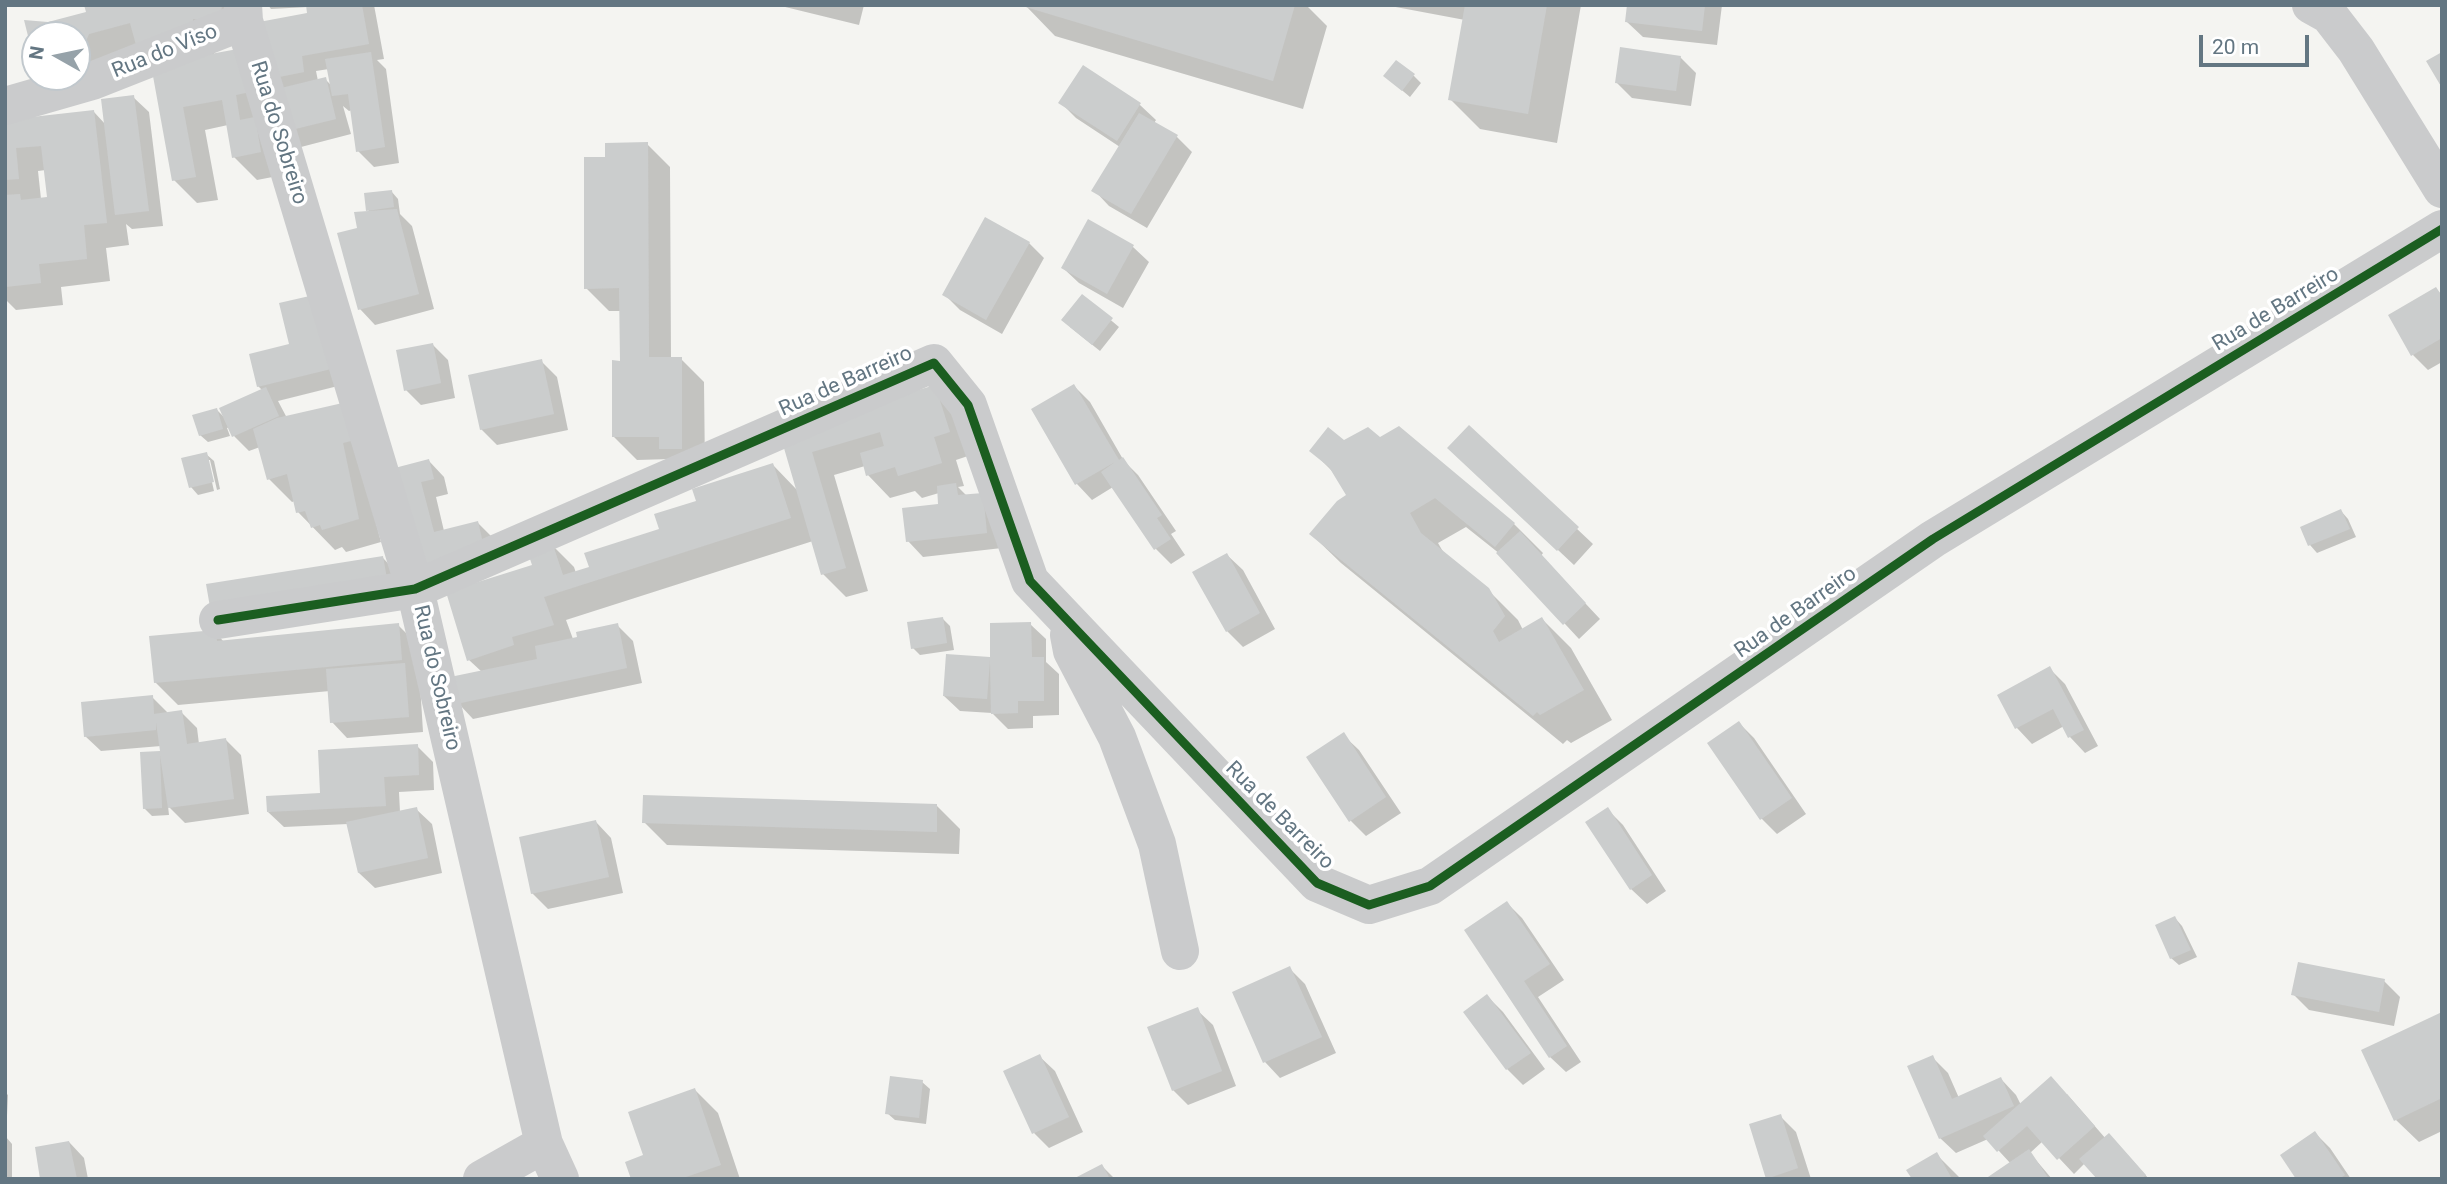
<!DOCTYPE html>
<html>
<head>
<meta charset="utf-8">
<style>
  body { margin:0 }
  #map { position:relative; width:2447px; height:1184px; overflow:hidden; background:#f4f4f1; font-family:Roboto,sans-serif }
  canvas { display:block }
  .frame { position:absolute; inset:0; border:7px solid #637682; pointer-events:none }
  .north { position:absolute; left:21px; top:21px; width:70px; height:70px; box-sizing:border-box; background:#fff; border:2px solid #c1c8cd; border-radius:50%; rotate:279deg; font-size:19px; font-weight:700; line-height:28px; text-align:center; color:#637682 }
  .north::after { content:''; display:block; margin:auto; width:24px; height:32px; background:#96a2a9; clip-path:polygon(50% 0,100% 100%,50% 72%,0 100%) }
  .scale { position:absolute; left:2199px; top:35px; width:110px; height:32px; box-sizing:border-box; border:4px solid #637682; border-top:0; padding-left:9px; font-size:21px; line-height:24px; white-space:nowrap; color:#637682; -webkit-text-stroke:5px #fff; paint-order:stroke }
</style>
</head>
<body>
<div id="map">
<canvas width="2447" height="1184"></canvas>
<div class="frame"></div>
<div class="north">N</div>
<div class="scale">20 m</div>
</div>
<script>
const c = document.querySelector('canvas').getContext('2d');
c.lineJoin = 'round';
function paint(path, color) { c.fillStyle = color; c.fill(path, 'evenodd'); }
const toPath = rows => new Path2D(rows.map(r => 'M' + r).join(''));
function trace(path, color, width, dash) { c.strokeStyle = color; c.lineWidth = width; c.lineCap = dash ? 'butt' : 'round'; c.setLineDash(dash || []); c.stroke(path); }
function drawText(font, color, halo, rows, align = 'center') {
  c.font = font + ' Roboto,sans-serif'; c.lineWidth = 7; c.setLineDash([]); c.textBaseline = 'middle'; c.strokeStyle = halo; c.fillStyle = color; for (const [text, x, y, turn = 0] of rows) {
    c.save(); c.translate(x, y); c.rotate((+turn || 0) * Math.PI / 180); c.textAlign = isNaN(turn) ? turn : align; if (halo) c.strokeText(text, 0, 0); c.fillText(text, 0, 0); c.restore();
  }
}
paint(toPath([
  [86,5,247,5,216,41,214,55,242,50,283,175,257,180,234,157,228,125,205,130,218,200,197,203,174,180,152,65,77,77,77,35,35,35,35,57,26,22,48,24,88,14],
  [268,5,374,5,384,59,377,60,386,69,399,163,374,167,358,151,352,110,349,111,343,106,351,134,301,147,270,78,309,14,308,7,271,9],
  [329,69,331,85,325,79,318,81,316,71],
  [777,5,864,5,859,25],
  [1025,5,1306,5,1327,26,1303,109,1055,36],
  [1385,5,1581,5,1557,143,1480,129,1450,99,1465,20],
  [1629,5,1722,5,1717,45,1643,37,1627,22],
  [1680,57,1696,73,1691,106,1632,98,1617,83],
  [1083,67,1140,105,1156,120,1154,123,1177,137,1192,152,1147,228,1109,206,1094,190,1120,147,1076,118,1060,102],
  [1385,76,1414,76,1421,83,1410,97],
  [133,97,149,112,163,226,132,229,126,224,129,245,106,248,110,281,61,287,63,305,16,310,5,299,5,122,94,112,106,125],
  [46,170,49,198,41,199,38,171],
  [647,144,670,167,671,359,681,359,704,382,705,472,671,459,637,460,614,437,621,362,621,311,609,311,586,288,607,159],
  [391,191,398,199,400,214,412,226,434,309,375,325,360,309,360,229,371,213,368,210],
  [1089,222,1133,247,1149,262,1123,308,1079,283,1063,268],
  [1029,243,1044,258,1002,334,960,310,944,294],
  [2436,289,2442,295,2442,362,2428,370,2413,355],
  [1082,296,1119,327,1100,351,1070,327],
  [281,305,346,384,278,401,287,418,346,404,381,542,346,552,342,547,335,550,298,512,295,501,292,502,269,479,260,447,249,451,234,436,230,427,227,428,230,436,208,442,200,435,217,410,226,419,262,390,258,386,291,345],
  [433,345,448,360,455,398,421,405,406,390],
  [541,361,557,377,568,430,497,445,481,429],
  [1074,386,1090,402,1124,461,1138,475,1176,531,1171,534,1185,555,1171,564,1156,549,1113,487,1092,500,1077,484,1034,410],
  [935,387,958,410,971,455,956,460,964,486,958,487,967,496,982,495,1002,548,923,557,908,541,940,506,939,493,922,498,915,491,890,498,868,475,865,466,834,475,868,591,846,597,823,574,813,541,566,620,573,639,617,625,633,641,642,683,473,719,458,703,482,672,469,660,551,544,574,567,576,573,591,568,661,530,698,502,773,465,798,491,781,432],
  [1469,427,1593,544,1574,565,1465,463],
  [1344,442,1514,524,1543,553,1541,556,1600,619,1579,639,1500,554,1466,527,1438,543,1445,555,1488,590,1518,620,1523,630,1542,619,1571,648,1612,720,1571,743,1567,740,1563,744,1341,563,1311,534,1348,496,1336,475,1311,450],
  [206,454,214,461,220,489,217,490,210,460,207,460,214,491,198,495,191,487],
  [429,461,444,477,448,494,436,497,444,531,478,523,493,538,429,590,389,471],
  [2341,511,2348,519,2356,537,2317,553,2310,545,2302,528],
  [1227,555,1243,570,1275,629,1243,647,1227,631],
  [383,558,398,574,228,628],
  [943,619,950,626,954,650,920,655,913,648],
  [1030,624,1046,639,1046,662,1059,674,1059,715,1033,716,1033,728,1008,729,992,713,960,711,944,696,947,656,992,658],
  [398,625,421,648,420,683,423,732,347,738,332,722,330,691,178,705,155,682,215,632,224,642],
  [2050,669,2065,684,2098,746,2085,753,2070,737,2064,726,2032,744,2017,728,1999,696],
  [152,697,168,713,181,712,197,728,199,744,226,740,241,755,249,814,185,823,168,806,169,815,152,816,144,808,142,753,162,753,161,746,101,751,85,736],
  [1739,723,1754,738,1806,814,1777,834,1762,819,1709,743],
  [1343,735,1359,750,1401,813,1366,836,1351,821,1308,758],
  [417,746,433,762,434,790,399,792,400,812,416,809,432,824,442,873,375,888,359,873,348,824,284,827,268,812,322,794],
  [937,806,960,829,959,854,667,845,644,822],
  [1607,809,1623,825,1666,891,1647,904,1631,889],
  [596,822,611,838,623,893,548,909,532,893],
  [1507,903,1522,918,1564,980,1538,997,1581,1062,1566,1072,1550,1057,1466,930],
  [2175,918,2182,926,2197,957,2179,965,2171,958],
  [1290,969,1305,984,1336,1053,1280,1078,1265,1062],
  [2384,981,2400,997,2394,1026,2309,1010,2293,994],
  [1487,996,1503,1012,1545,1069,1523,1085,1507,1069,1466,1012],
  [1197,1010,1213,1025,1236,1086,1188,1105,1173,1090],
  [2442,1015,2442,1131,2419,1142,2396,1120],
  [1039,1056,1055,1071,1083,1132,1049,1148,1034,1133],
  [1932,1057,1948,1073,1959,1098,2001,1079,2016,1095,2021,1105,2067,1094,2106,1139,2124,1151,2149,1179,2099,1179,2085,1163,2074,1174,2043,1141,2030,1153,2052,1179,1988,1179,2011,1164,1988,1139,1956,1153,1940,1138],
  [922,1082,930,1089,926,1124,895,1120,887,1113],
  [695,1090,718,1113,740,1179,633,1179,645,1157],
  [5,1092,8,1095,6,1137,12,1144,12,1179,5,1179],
  [1780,1116,1796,1132,1811,1179,1767,1178],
  [2315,1133,2330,1148,2351,1179,2299,1179],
  [69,1142,84,1158,88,1179,42,1179],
  [1936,1154,1959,1177,1960,1179,1914,1179],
  [1102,1166,1115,1179,1077,1179]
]), '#0003');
paint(toPath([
  [84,5,222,5,220,22,193,19,191,38,138,52,130,23,89,34,77,62,77,35,35,35,34,60,24,20,48,22,86,12],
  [306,5,362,5,369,44,302,56,304,72,269,79,259,22,307,13],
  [1019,5,1295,5,1273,81],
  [1465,5,1547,5,1528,114,1448,100],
  [1627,5,1705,5,1702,31,1625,22],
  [1620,47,1681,56,1676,91,1615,83],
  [243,48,250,92,236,95,240,120,255,117,261,152,232,158,222,100,183,107,196,177,172,181,151,65],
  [371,52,385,147,356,152,348,94,332,96,325,59],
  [2442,52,2442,88,2426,61],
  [1396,60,1415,74,1402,91,1383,76],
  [1083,65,1141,103,1117,141,1058,103],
  [326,77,336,119,283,132,273,90],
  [134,95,149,211,115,215,101,99],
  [94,110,107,223,84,225,87,259,39,264,41,283,5,287,5,195,20,194,21,200,47,197,41,146,16,148,19,179,5,180,5,120],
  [1139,113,1178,135,1131,214,1091,191],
  [648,142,649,357,682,357,682,449,659,449,659,437,612,437,612,360,620,361,619,288,584,289,584,157,605,157,605,143],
  [392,190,394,207,366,211,364,193],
  [397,209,419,294,358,310,337,233,357,228,354,212],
  [985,217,1030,242,986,320,942,295],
  [1088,219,1134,245,1107,294,1061,268],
  [2436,287,2442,296,2442,338,2411,356,2388,315],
  [1082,294,1113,318,1092,345,1061,320],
  [314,295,331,369,257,387,249,354,289,344,279,303],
  [433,343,441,383,404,391,396,350],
  [542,359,554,414,480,430,468,375],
  [1074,384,1119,460,1123,457,1162,515,1157,518,1171,539,1154,550,1101,472,1115,462,1075,485,1031,409],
  [935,385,950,432,934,437,942,463,898,476,895,467,866,476,860,453,884,446,880,432,812,452,846,568,821,575,779,431],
  [266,387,279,416,232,437,219,408],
  [347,402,355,440,343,443,359,519,322,530,320,525,311,528,305,511,296,513,287,474,267,480,253,429,277,418],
  [217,408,223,429,199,436,192,415],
  [1469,425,1579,527,1557,551,1447,448],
  [1399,426,1515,523,1495,547,1435,498,1410,513,1421,533,1489,588,1505,616,1493,631,1499,642,1542,617,1584,690,1540,715,1537,712,1533,716,1309,534,1337,501,1346,495,1329,467,1309,451,1328,427,1344,440,1368,427,1380,437],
  [207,452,214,482,189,488,181,458],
  [429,459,434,479,421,482,434,532,478,521,486,557,412,575,387,470],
  [773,463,791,518,544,597,554,625,512,637,514,645,467,661,446,592,532,565,527,550,552,542,563,575,589,567,584,553,659,529,654,514,696,501,692,489],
  [956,483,958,495,983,493,987,533,906,542,902,508,938,504,937,486],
  [2341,509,2350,529,2308,546,2300,527],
  [1520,531,1586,603,1563,625,1496,553],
  [1227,553,1260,613,1226,632,1192,572],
  [383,556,388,585,211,613,206,584],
  [943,617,947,643,911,649,907,622],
  [1031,622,1032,657,1044,657,1044,701,1018,701,1018,713,991,714,990,660,987,699,943,696,946,654,990,657,990,623],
  [399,623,402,660,154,683,149,636,215,630,217,641],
  [618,623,627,668,456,704,450,677,537,659,535,646,577,637,576,632],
  [405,663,409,717,330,723,326,669],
  [2050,666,2084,730,2068,738,2053,709,2015,729,1997,695],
  [153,695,154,714,182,710,187,744,226,738,234,799,168,808,160,755,162,808,143,809,140,752,160,751,156,722,156,730,84,737,81,702],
  [1739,721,1792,798,1760,820,1707,743],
  [1344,732,1386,797,1349,822,1306,757],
  [418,744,419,775,384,777,386,806,267,812,266,796,320,793,318,750],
  [643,795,937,804,937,832,642,823],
  [417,807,428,858,358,873,346,822],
  [1608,807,1652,875,1630,890,1585,822],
  [596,820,609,877,531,894,519,837],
  [1507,901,1550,964,1524,981,1567,1046,1549,1058,1464,930],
  [2175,916,2191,950,2170,959,2155,925],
  [2298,962,2385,979,2379,1012,2291,995],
  [1290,966,1322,1037,1263,1063,1232,992],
  [1487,994,1531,1053,1506,1070,1463,1012],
  [1198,1007,1222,1071,1172,1091,1147,1027],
  [2442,1012,2442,1098,2394,1121,2361,1050],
  [1040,1054,1069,1117,1032,1134,1003,1071],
  [1933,1055,1952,1099,2001,1077,2014,1106,1939,1139,1907,1066],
  [890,1076,923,1080,919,1118,885,1114],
  [2051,1076,2095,1126,2057,1160,2027,1126,1997,1152,1983,1136],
  [695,1088,721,1165,680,1179,631,1179,625,1162,643,1155,628,1112],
  [1781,1114,1798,1168,1766,1179,1749,1124],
  [2315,1131,2345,1175,2339,1179,2296,1179,2280,1155],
  [2109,1133,2146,1175,2141,1179,2097,1179,2079,1159],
  [69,1141,77,1179,40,1179,35,1147],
  [2029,1149,2049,1179,1985,1179],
  [1937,1152,1952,1179,1912,1179,1906,1170],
  [1102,1164,1110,1179,1073,1179]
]), '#cbcdcd');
trace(toPath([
  [243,5,244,21,415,589,544,1144,560,1179],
  [2311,5,2329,15,2356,50,2442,189],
  [5,106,92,81,244,21],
  [218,620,415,589,934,363,968,405,1030,581,1317,883,1369,905,1430,886,1933,539,2442,229],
  [1069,635,1072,651,1117,737,1157,844,1180,951],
  [482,1179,544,1144]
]), '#cacbcc', 38);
trace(toPath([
  [218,620,415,589,934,363,968,405,1030,581,1317,883,1369,905,1430,886,1933,539,2442,229]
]), '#1b5e20', 9);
drawText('21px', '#637682', '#fff', [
  ["Rua do Viso",165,52,-22],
  ["Rua do Sobreiro",278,133,73],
  ["Rua de Barreiro",2276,310,-31],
  ["Rua de Barreiro",846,382,-24],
  ["Rua de Barreiro",1796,613,-35],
  ["Rua do Sobreiro",436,678,77],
  ["Rua de Barreiro",1279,816,45]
]);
</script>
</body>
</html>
